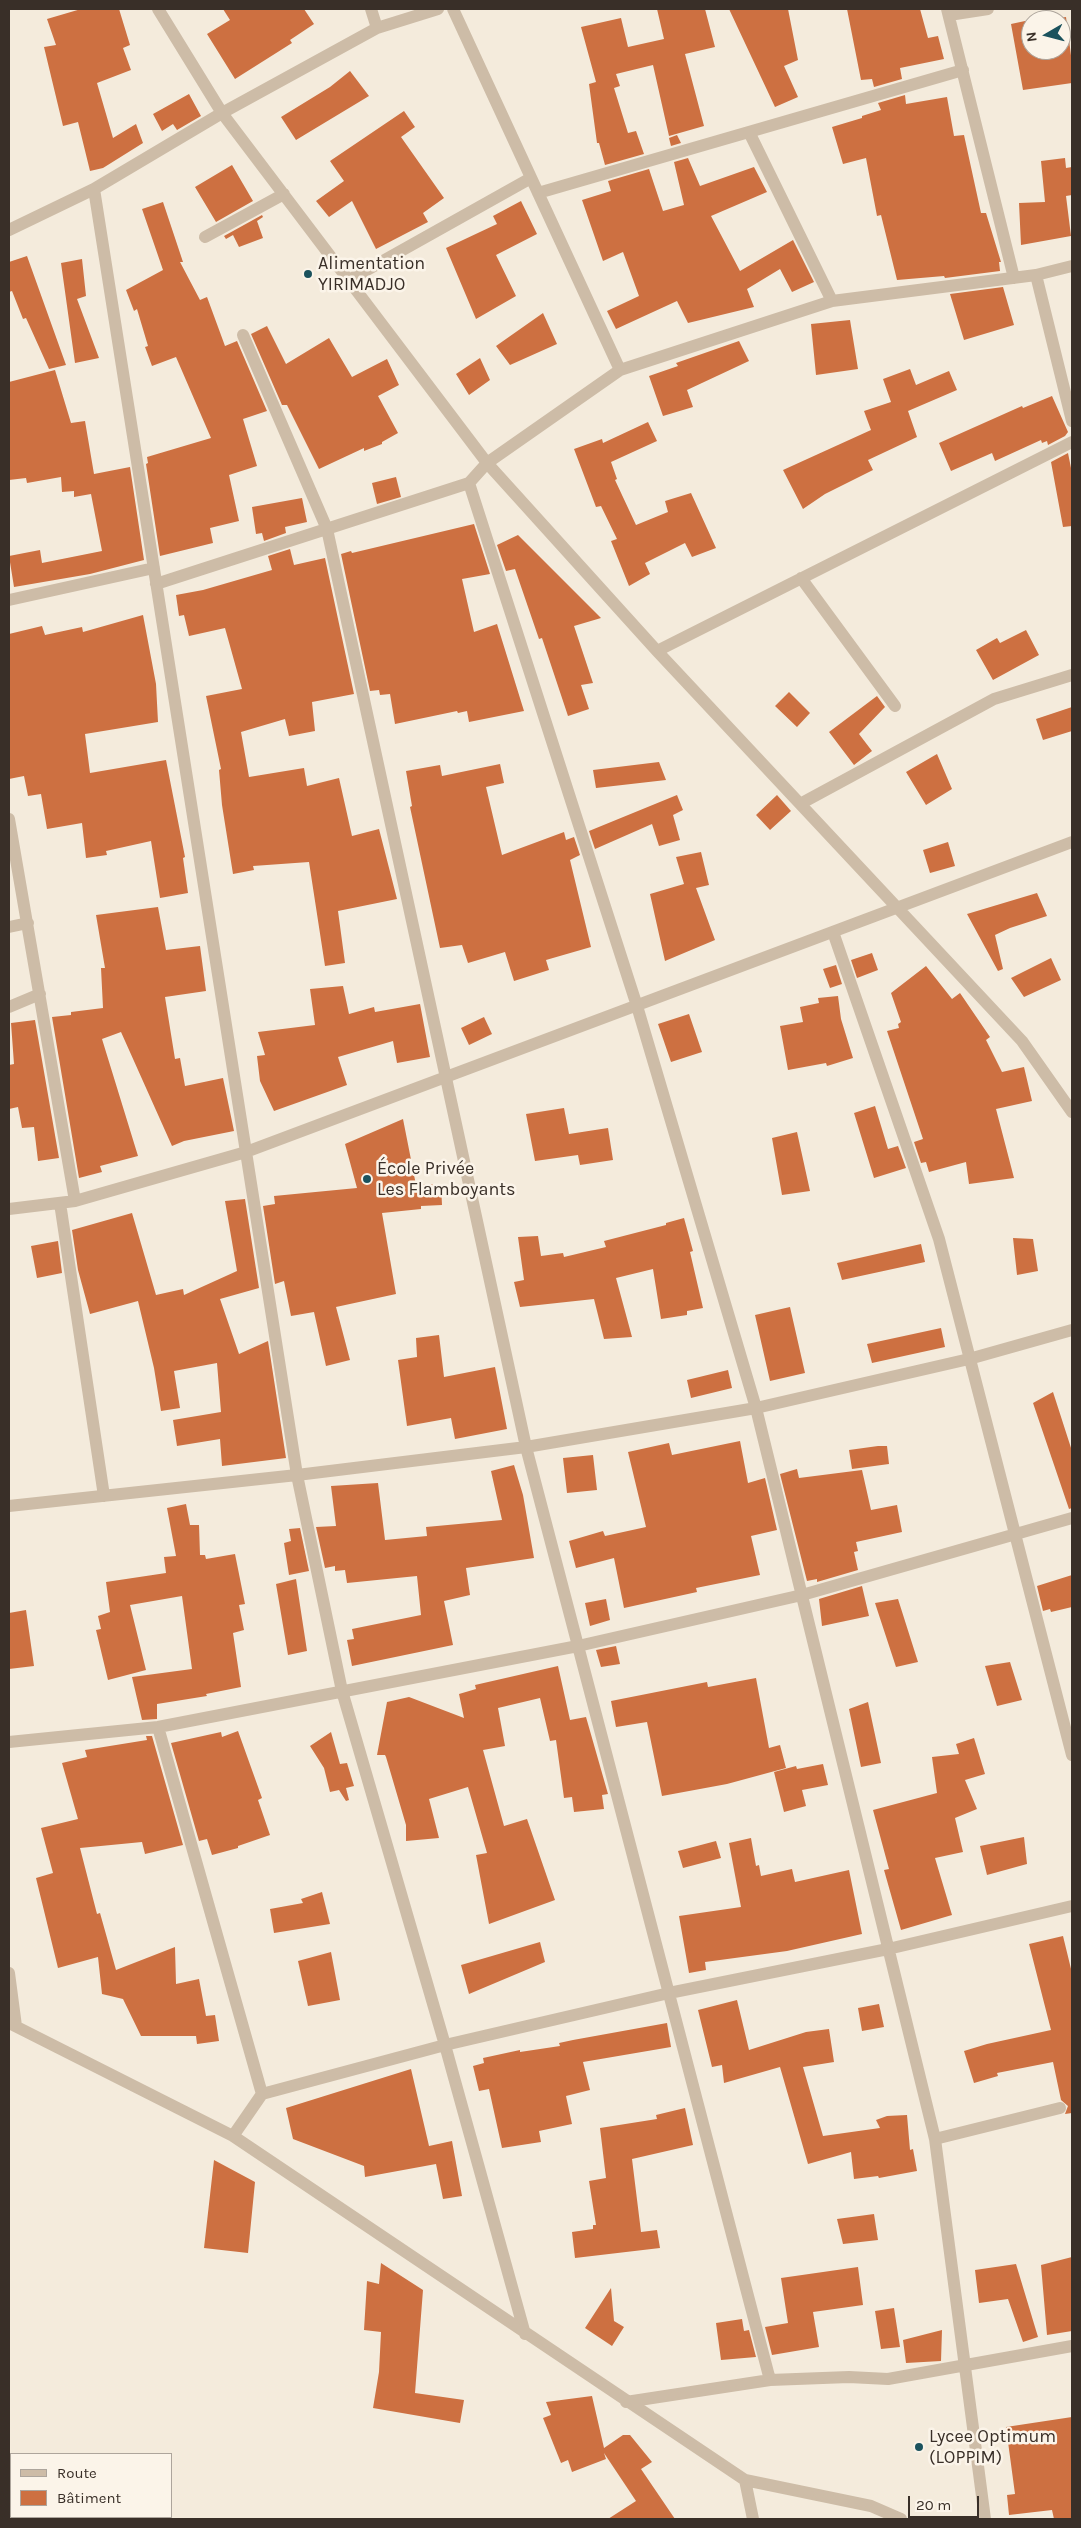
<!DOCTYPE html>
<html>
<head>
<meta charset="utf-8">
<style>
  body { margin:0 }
  #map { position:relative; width:1081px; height:2528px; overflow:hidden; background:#f4ebdc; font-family:Karla,sans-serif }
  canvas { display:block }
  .frame { position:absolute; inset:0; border:10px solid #392f28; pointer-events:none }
  .legend { position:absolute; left:10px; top:2453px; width:162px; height:65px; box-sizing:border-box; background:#fbf4e9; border:1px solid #ada59c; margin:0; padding:6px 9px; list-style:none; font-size:15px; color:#392f28 }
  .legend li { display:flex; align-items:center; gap:10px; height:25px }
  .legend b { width:25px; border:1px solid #ada59c }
  .north { position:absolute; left:1021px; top:10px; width:50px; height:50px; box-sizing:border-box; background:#fbf4e9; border:1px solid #ada59c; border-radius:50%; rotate:262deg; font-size:14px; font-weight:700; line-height:20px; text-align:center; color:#392f28 }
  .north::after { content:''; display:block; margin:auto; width:18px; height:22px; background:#1b525d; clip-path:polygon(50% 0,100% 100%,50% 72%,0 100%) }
  .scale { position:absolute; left:908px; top:2496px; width:71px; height:22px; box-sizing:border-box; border:2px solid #392f28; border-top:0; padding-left:6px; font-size:15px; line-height:18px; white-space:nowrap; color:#392f28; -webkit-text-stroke:4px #fbf4e9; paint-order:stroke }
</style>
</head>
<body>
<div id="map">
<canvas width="1081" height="2528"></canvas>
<div class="frame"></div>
<ul class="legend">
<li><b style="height:6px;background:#cdbca7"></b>Route</li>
<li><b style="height:14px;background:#cd7041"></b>Bâtiment</li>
</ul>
<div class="north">N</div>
<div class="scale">20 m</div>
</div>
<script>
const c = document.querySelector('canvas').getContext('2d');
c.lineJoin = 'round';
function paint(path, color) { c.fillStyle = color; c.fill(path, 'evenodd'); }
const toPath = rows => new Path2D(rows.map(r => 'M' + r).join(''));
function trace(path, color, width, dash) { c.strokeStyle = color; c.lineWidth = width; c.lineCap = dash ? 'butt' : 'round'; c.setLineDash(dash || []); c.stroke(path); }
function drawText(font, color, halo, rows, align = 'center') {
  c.font = font + ' Karla,sans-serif'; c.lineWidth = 5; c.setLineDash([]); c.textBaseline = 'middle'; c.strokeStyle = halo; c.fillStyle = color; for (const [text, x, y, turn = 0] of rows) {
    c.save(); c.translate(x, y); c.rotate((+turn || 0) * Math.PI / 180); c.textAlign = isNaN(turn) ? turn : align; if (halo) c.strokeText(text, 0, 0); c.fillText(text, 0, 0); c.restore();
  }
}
paint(toPath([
  [81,9,119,9,130,45,123,48,131,70,97,83,113,138,136,124,143,143,103,168,90,171,78,122,63,126,44,47,56,45,47,19],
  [223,9,304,9,314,24,290,40,292,43,235,79,207,34,230,20],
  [657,9,705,9,715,47,685,54,704,126,669,136,653,65,616,74,620,86,614,88,628,133,636,131,644,154,605,165,599,143,597,143,589,84,596,82,581,27,621,18,628,47,664,39],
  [729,9,788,9,798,60,784,66,798,97,775,107],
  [847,9,920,9,928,38,938,36,944,59,900,68,902,79,874,87,872,79,861,80],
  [1066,17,1072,63,1072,83,1023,90,1011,24,1039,18,1040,20,1031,20,1031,50,1061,50,1061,20,1043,20],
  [350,71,369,96,296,140,281,117,330,87],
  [189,94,201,116,177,130,173,124,162,131,153,114],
  [905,95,906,104,947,97,954,136,964,135,981,213,986,213,1001,262,999,262,1000,271,945,278,944,276,897,280,881,215,877,216,866,158,843,164,832,127,862,118,862,116,881,110,878,103],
  [404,111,415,127,401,137,444,198,423,213,428,222,376,249,352,201,329,217,316,201,344,181,330,161],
  [677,135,681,143,671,146,669,138],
  [688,158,700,186,754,167,767,192,711,216,740,271,793,240,814,282,792,292,780,269,747,289,754,307,688,323,677,301,616,329,607,311,639,296,623,252,603,261,582,200,611,191,608,181,649,169,663,211,684,205,674,162],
  [1065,158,1066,168,1072,167,1072,195,1066,196,1071,236,1021,245,1019,203,1045,202,1041,161],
  [232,165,253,201,216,222,195,187],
  [521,201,537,234,496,255,516,296,476,319,446,248,497,224,493,216],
  [163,202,183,262,180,262,200,300,207,297,225,346,237,341,267,411,243,419,257,466,229,475,239,521,210,528,213,543,160,556,146,464,148,463,147,457,211,438,176,357,152,366,145,347,148,346,137,309,134,311,126,290,163,270,142,209],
  [262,215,263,217,257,221,263,238,239,247,233,235,226,239,224,236],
  [27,256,66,365,49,369,26,318,23,319,12,291,9,292,9,262],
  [82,259,86,296,77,299,99,358,75,363,61,263],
  [1003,287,1014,325,964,340,950,294],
  [543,313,557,344,510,365,496,346],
  [850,320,858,369,816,375,811,324],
  [267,326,286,364,329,338,352,377,387,359,399,385,378,396,398,433,382,442,382,444,364,451,364,448,319,469,287,405,282,405,251,334],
  [739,341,749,361,687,390,693,407,663,416,649,376,678,366,676,363],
  [480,358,490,380,469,395,456,374],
  [910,369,916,385,949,371,957,390,908,411,917,437,868,460,873,470,825,494,803,509,783,470,871,430,864,411,891,402,883,379],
  [55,370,71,423,85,421,94,474,130,467,144,560,90,574,14,587,9,556,40,550,42,563,102,551,91,494,74,497,74,491,62,492,61,477,27,483,26,478,9,480,9,382],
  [1052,396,1068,432,1065,436,1048,445,1047,441,1042,443,1041,440,995,461,992,453,951,471,939,443,1022,406,1023,408],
  [648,422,657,441,611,462,617,479,615,480,636,525,668,512,665,501,691,493,716,548,692,557,685,543,645,563,650,574,629,586,611,541,617,539,601,506,596,507,574,449,602,439,603,443],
  [1068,453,1072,473,1072,526,1063,527,1051,462],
  [396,477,401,497,377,504,372,483],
  [302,498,307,522,285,527,286,533,264,541,262,533,256,534,252,507],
  [474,524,490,574,462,579,474,632,497,624,524,711,469,722,467,711,458,713,457,711,395,724,390,694,380,695,379,690,370,691,341,554,351,551,352,553],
  [518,535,601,618,574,626,593,683,581,685,589,709,568,716,542,638,539,639,515,569,506,571,497,545],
  [290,549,294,565,325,558,354,694,312,702,315,731,289,736,285,719,241,732,249,777,304,768,307,786,339,778,352,836,379,829,397,899,338,911,345,963,325,966,309,862,253,866,254,870,233,874,222,805,219,770,221,769,206,696,242,689,225,628,189,636,184,615,179,616,176,595,203,590,272,570,268,556],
  [143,615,156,684,158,722,85,734,90,773,166,760,185,857,183,858,188,893,160,898,151,841,106,851,107,855,86,858,82,823,47,829,41,794,28,796,24,776,9,779,9,634,42,626,45,635,82,627,83,632],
  [1026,630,1039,655,993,680,976,650,997,638,1000,643],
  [789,692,810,713,797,727,775,706],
  [877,696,885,707,859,734,872,751,854,765,829,732],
  [1072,707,1072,731,1043,740,1036,719],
  [937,754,952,789,926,805,906,772],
  [659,762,666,780,596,788,593,770],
  [500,764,504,783,486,787,502,855,564,832,566,840,574,837,580,855,570,860,591,947,546,960,549,970,514,981,505,952,468,963,462,945,440,948,410,807,412,806,406,771,440,765,442,776],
  [677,795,683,810,673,815,680,840,659,846,652,824,595,849,589,831],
  [777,795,791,811,770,830,756,815],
  [948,842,955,866,930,873,923,850],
  [701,852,709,885,696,888,715,940,665,961,650,894,684,884,676,857],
  [1037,893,1047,916,1010,928,995,935,1003,969,998,971,967,914],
  [158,907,166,950,200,946,206,991,165,997,175,1059,180,1058,185,1086,223,1078,234,1131,184,1141,172,1146,121,1032,102,1039,138,1156,100,1166,102,1172,79,1178,52,1017,71,1015,71,1012,103,1008,101,968,105,968,96,915],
  [872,953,878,970,857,978,851,960],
  [1051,958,1061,980,1024,997,1011,978],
  [836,965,842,984,830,988,823,969],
  [926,966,952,999,960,993,990,1037,986,1040,1002,1072,1024,1067,1032,1101,996,1109,1014,1178,969,1184,966,1162,929,1172,926,1162,921,1163,914,1142,923,1139,887,1031,899,1028,898,1024,901,1022,891,993],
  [343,986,349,1014,374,1007,375,1012,420,1004,430,1057,397,1063,393,1041,338,1057,347,1085,274,1111,260,1081,257,1056,265,1055,258,1032,315,1025,310,989],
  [838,996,841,1019,853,1058,827,1066,826,1063,788,1070,780,1026,803,1022,800,1007,819,1003,818,998],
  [689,1014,702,1052,671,1062,658,1024],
  [484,1017,492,1034,469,1045,461,1028],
  [35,1020,59,1158,38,1161,34,1127,22,1128,18,1107,9,1109,9,1065,14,1064,11,1023],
  [875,1106,888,1149,898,1146,906,1168,874,1178,854,1113],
  [564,1108,569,1134,608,1128,613,1160,580,1165,578,1155,535,1161,526,1114],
  [403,1119,416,1185,441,1184,442,1205,421,1206,421,1209,382,1213,396,1294,336,1307,350,1360,326,1366,314,1312,291,1316,284,1281,275,1284,263,1206,275,1204,274,1196,357,1188,345,1144],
  [797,1132,810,1191,782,1195,772,1138],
  [245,1199,259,1288,220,1299,239,1354,268,1341,286,1458,222,1466,220,1439,177,1446,173,1420,221,1412,217,1363,174,1371,180,1408,161,1411,154,1368,138,1301,90,1314,78,1270,72,1230,132,1213,156,1295,183,1289,184,1295,237,1271,225,1201],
  [684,1218,693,1251,690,1252,703,1308,687,1311,687,1315,661,1319,653,1269,616,1278,632,1337,604,1339,594,1299,520,1307,514,1282,524,1280,518,1237,538,1236,541,1256,563,1253,564,1257,606,1247,604,1241,666,1225,666,1223],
  [1013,1238,1033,1239,1038,1271,1017,1275],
  [58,1241,62,1273,37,1278,31,1246],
  [921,1244,925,1262,842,1280,837,1263],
  [790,1307,805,1373,770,1381,755,1315],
  [941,1328,945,1347,872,1363,867,1344],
  [439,1335,444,1377,495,1367,507,1429,455,1439,451,1418,407,1426,398,1360,417,1357,416,1338],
  [728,1370,732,1388,691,1398,687,1380],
  [1053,1392,1072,1451,1072,1508,1069,1509,1033,1403],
  [740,1441,748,1483,765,1478,777,1530,751,1536,760,1575,696,1588,697,1592,624,1608,614,1558,576,1568,569,1541,603,1531,605,1536,646,1527,628,1452,669,1443,672,1455],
  [878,1446,887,1446,889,1464,852,1469,849,1450],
  [593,1455,597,1490,567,1493,563,1458],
  [514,1465,523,1495,534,1558,466,1568,470,1595,444,1601,453,1645,352,1666,347,1640,354,1639,352,1629,421,1615,417,1576,347,1583,345,1570,335,1571,335,1566,325,1568,316,1527,336,1526,331,1486,378,1483,385,1540,427,1536,426,1527,502,1520,491,1471],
  [797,1469,799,1478,862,1470,871,1510,897,1505,902,1532,856,1542,858,1551,854,1552,858,1570,817,1582,817,1579,807,1581,780,1474],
  [186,1504,190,1525,199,1525,200,1555,205,1555,206,1559,235,1554,245,1604,239,1605,244,1630,233,1633,241,1687,206,1694,207,1696,157,1704,157,1719,142,1720,132,1677,192,1669,182,1596,130,1605,146,1670,108,1680,96,1630,101,1629,98,1616,110,1612,106,1582,166,1573,164,1557,176,1556,167,1508],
  [300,1528,309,1571,289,1575,284,1543,291,1541,289,1529],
  [1072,1575,1072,1607,1051,1612,1050,1609,1043,1611,1037,1586],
  [296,1579,307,1651,288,1655,276,1584],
  [862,1586,869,1616,822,1626,819,1599],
  [606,1599,610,1620,590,1626,585,1603],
  [898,1599,918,1662,896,1667,875,1603],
  [26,1610,34,1666,9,1669,9,1613],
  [616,1646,620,1664,601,1667,596,1650],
  [1010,1662,1022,1700,997,1706,985,1666],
  [558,1666,570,1720,586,1717,608,1794,602,1795,604,1809,574,1812,572,1797,564,1798,556,1740,550,1741,540,1698,498,1708,505,1746,483,1750,504,1826,527,1819,555,1900,489,1924,476,1855,487,1853,468,1787,429,1799,439,1838,406,1841,406,1825,386,1757,385,1755,377,1755,387,1702,409,1697,464,1718,459,1694,476,1689,475,1685],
  [756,1678,769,1748,780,1745,786,1768,727,1784,662,1796,647,1722,616,1727,611,1701,707,1682,708,1687],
  [868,1702,881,1763,861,1767,849,1709],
  [238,1731,262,1798,258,1800,270,1835,238,1846,238,1848,212,1855,207,1839,199,1841,171,1743,221,1732,222,1737],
  [331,1732,340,1764,347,1763,354,1786,346,1788,349,1800,346,1801,339,1790,330,1792,324,1768,310,1746],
  [146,1736,152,1736,183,1845,145,1854,142,1842,80,1848,97,1914,100,1913,116,1970,175,1947,176,1984,199,1979,206,2016,215,2015,219,2041,197,2044,196,2036,141,2036,123,1999,102,1994,98,1957,58,1968,36,1878,53,1873,41,1828,78,1819,62,1763,87,1757,85,1750,147,1740],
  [974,1738,985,1774,965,1780,977,1809,955,1818,963,1852,935,1858,952,1915,901,1930,884,1870,889,1869,873,1810,937,1793,932,1757,959,1754,956,1744],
  [823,1764,828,1785,802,1790,806,1806,784,1812,774,1772,796,1766,797,1769],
  [1024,1837,1027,1864,987,1875,980,1846],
  [751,1838,756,1866,759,1865,761,1876,792,1869,795,1882,849,1870,862,1934,787,1951,705,1962,706,1970,689,1973,679,1916,741,1907,729,1843],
  [716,1841,721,1858,683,1868,678,1851],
  [322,1892,330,1924,274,1933,270,1909,303,1903,301,1899],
  [1063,1936,1072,1973,1072,2113,1065,2114,1068,2106,1061,2100,1053,2062,997,2073,998,2076,974,2083,964,2051,987,2044,1051,2030,1029,1944],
  [540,1942,545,1962,469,1994,461,1965],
  [331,1952,340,2000,308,2006,298,1961],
  [737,2000,749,2050,806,2032,829,2029,834,2062,803,2067,823,2136,880,2128,876,2120,887,2116,907,2115,910,2150,913,2149,917,2171,879,2178,878,2176,854,2179,851,2152,808,2164,780,2067,724,2083,722,2065,712,2067,698,2010],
  [879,2004,884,2027,862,2031,858,2008],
  [667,2023,671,2047,583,2062,590,2090,566,2096,572,2124,539,2131,541,2142,502,2148,489,2089,479,2091,473,2066,484,2063,483,2058,520,2050,520,2052,560,2046,559,2043,573,2040],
  [411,2069,429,2146,452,2141,462,2196,443,2199,436,2164,365,2177,364,2166,293,2139,286,2108],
  [685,2108,693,2145,632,2159,641,2232,657,2230,660,2248,575,2258,572,2232,593,2229,593,2225,596,2225,589,2181,606,2178,600,2128,657,2119,656,2115],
  [214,2160,255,2182,248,2253,204,2248],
  [874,2214,878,2240,843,2244,837,2219],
  [1072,2257,1072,2331,1047,2335,1041,2265],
  [381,2263,423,2290,415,2393,464,2400,460,2423,373,2408,379,2372,381,2332,364,2330,367,2281,379,2284],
  [1016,2264,1038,2337,1023,2342,1008,2299,979,2303,975,2270],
  [858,2267,863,2305,813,2312,819,2347,772,2355,765,2327,788,2323,781,2278],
  [611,2288,614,2321,624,2327,612,2346,585,2328],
  [894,2308,900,2347,881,2349,875,2311],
  [742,2319,744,2331,749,2330,756,2357,721,2360,716,2323],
  [942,2330,941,2361,906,2363,903,2340],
  [592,2396,604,2448,623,2435,630,2435,652,2462,641,2469,675,2519,608,2519,636,2501,604,2453,606,2459,572,2472,568,2460,561,2463,543,2418,551,2415,546,2402],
  [1072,2417,1072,2519,1054,2519,1052,2510,1009,2515,1007,2495,1015,2494,1006,2427]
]), '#cd7041');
trace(toPath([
  [158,9,222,113,487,463,657,651,1022,1041,1072,1112],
  [371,9,377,28],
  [453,9,620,370],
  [947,9,1014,278],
  [949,15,988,9],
  [749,132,832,301],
  [94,189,297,1475,342,1691,445,2045,525,2334],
  [538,193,963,70],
  [9,230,94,189,222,113,377,28,438,9],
  [205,237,284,194],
  [1036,275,1072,421],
  [349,280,531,178],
  [243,335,327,529,526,1447,770,2380],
  [469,483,637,1006,756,1408,935,2139,985,2519],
  [801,578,895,706],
  [156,584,469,483,487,463,620,370,832,301,1036,275,1072,266],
  [9,600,154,568],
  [657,651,1072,442],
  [800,804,994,699,1072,675],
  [9,819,75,1201],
  [9,927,28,923],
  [833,932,939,1239,1072,1755],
  [9,1007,40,994],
  [60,1203,104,1496],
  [9,1209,75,1201,246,1152,1072,842],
  [9,1506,297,1475,526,1447,756,1408,969,1359,1072,1330],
  [158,1727,262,2094],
  [9,1742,158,1727,578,1646,802,1595,1072,1518],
  [9,1973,16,2026],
  [9,2023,233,2136,745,2480,871,2506,901,2519],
  [233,2136,262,2094,445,2045,669,1993,888,1949,1072,1906],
  [935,2139,1060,2108],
  [626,2402,770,2380,849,2377,888,2379,1072,2346],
  [745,2480,753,2519]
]), '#cdbca7', 12);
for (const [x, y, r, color] of [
  [308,274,5,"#1b525d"],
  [367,1179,5,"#1b525d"],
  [919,2447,5,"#1b525d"]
]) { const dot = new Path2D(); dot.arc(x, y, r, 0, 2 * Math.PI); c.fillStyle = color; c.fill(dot); trace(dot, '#fbf4e9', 2); }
drawText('18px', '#392f28', '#fbf4e9', [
  ["Alimentation",318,264],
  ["YIRIMADJO",318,285],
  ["École Privée",377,1169],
  ["Les Flamboyants",377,1190],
  ["Lycee Optimum",929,2437],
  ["(LOPPIM)",929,2458]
], 'left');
</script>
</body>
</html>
